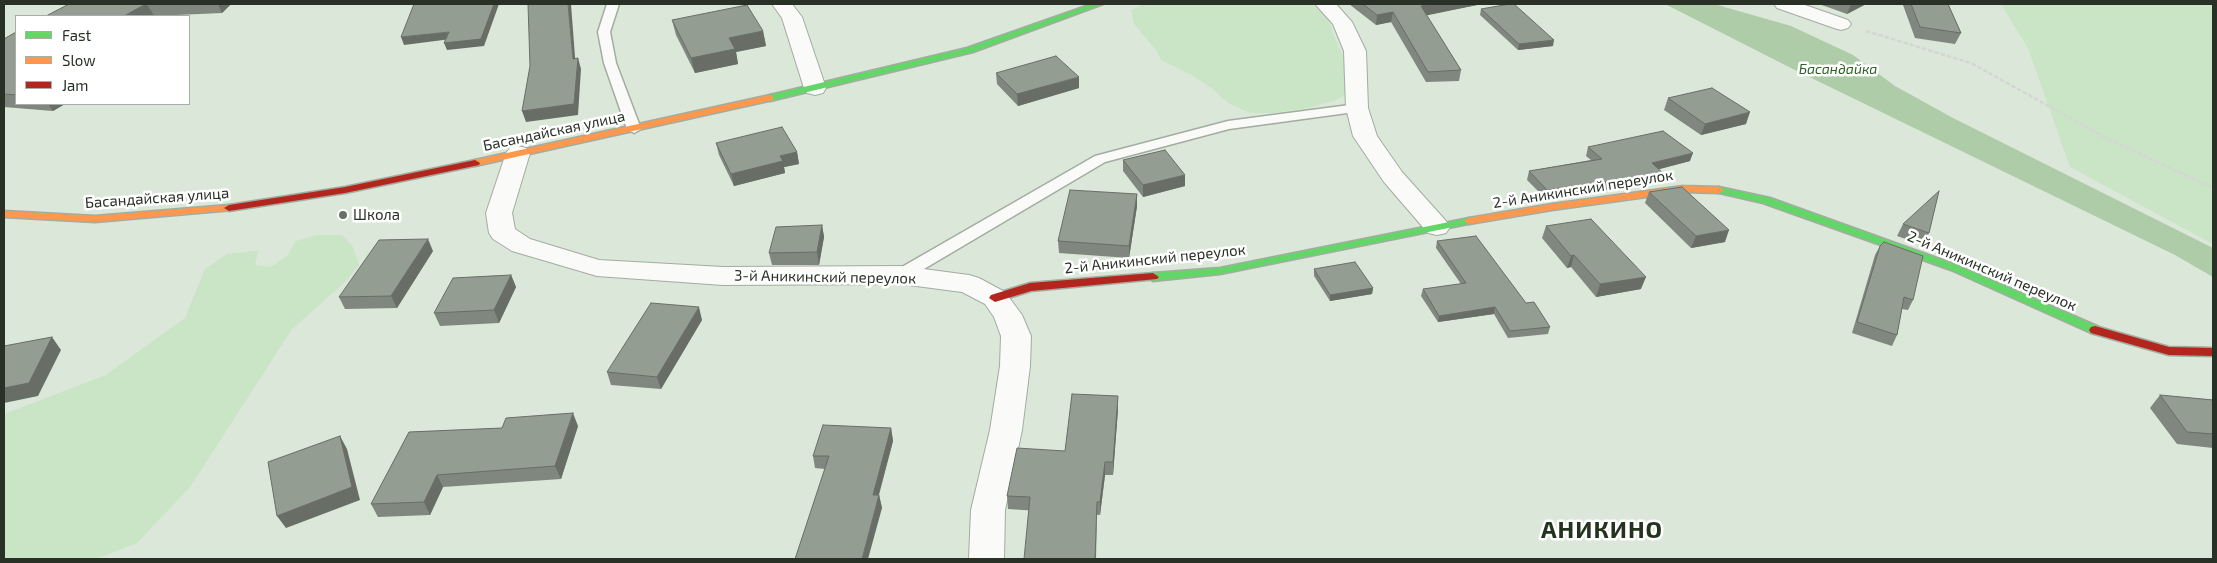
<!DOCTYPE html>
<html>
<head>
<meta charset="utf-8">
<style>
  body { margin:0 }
  #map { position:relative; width:2217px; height:563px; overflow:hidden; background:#dbe7d9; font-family:"Exo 2",sans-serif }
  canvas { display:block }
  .frame { position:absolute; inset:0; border:5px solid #293127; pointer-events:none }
  .legend { position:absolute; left:15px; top:15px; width:175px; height:90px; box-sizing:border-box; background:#fff; border:1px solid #a9ada9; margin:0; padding:6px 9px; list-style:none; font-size:15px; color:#293127 }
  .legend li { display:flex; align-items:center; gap:10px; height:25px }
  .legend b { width:25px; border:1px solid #a9ada9 }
</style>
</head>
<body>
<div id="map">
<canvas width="2217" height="563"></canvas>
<div class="frame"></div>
<ul class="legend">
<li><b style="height:6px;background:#63d668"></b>Fast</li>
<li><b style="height:6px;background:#ff974d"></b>Slow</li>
<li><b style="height:6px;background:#b3261e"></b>Jam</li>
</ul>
</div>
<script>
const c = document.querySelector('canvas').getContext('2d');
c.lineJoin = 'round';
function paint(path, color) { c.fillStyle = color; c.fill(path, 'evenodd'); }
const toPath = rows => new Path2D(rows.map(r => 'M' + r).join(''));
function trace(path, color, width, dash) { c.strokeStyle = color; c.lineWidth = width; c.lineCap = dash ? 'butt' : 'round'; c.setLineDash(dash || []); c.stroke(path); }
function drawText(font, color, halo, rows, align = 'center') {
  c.font = font + ' "Exo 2",sans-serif'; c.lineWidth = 5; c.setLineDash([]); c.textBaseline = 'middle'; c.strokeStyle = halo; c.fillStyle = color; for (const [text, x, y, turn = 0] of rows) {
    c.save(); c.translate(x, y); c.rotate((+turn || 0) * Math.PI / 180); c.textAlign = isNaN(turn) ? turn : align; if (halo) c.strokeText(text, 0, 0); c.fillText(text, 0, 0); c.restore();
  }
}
paint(toPath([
  [1144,4,1311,4,1327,16,1338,46,1351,70,1354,90,1336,100,1308,108,1274,113,1250,113,1228,103,1213,89,1190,74,1161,60,1156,50,1134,24,1131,10],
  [2001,4,2213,4,2213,244,2070,167,2028,48],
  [317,235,342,235,352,245,359,265,343,284,292,329,190,487,137,543,96,559,4,559,4,414,106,375,185,318,205,269,227,254,258,251,255,265,271,267,287,256,296,241]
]), '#c9e5c5');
paint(toPath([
  [1665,4,1714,4,1791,26,1853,55,1895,86,1953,118,2213,248,2213,277,2175,255,1791,68]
]), '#adcca7');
const lane = toPath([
  [607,4,619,4,610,32,616,63,641,129,634,133,627,129,604,63,598,32,607,4],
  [1357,104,1362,105,1364,108,1362,111,1229,129,1105,162,907,279,895,279,893,275,895,271,1095,156,1228,121,1357,104]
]);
const street = toPath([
  [772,4,792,4,802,17,826,88,823,93,815,95,807,93,804,88,782,18,772,4],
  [1315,4,1336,4,1352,22,1366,51,1368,108,1377,136,1402,172,1446,221,1450,227,1446,233,1437,235,1428,233,1384,182,1353,136,1346,108,1344,51,1333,24,1315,4],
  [1774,4,1802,4,1848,20,1851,24,1848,28,1841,30,1834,28,1777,8,1774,4],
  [518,146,526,148,530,153,512,213,515,229,530,239,599,260,723,267,901,266,969,275,979,278,1005,292,1022,315,1031,336,1030,366,1022,430,1005,510,1004,559,969,559,971,510,990,430,1000,366,1001,336,994,317,985,304,962,292,901,284,723,285,597,276,512,251,493,239,489,233,486,213,506,153,510,148,518,146]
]);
const fast = toPath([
  [1092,4,1103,4,973,52,770,101,765,98,770,95,967,48,1092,4],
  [1719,187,1770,198,1959,266,2099,327,2101,330,2095,334,2091,333,1951,270,1763,203,1715,192,1714,190,1715,188,1719,187],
  [1469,218,1473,219,1474,221,1473,223,1220,274,1153,281,1147,277,1153,273,1220,268,1469,218]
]);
const slow = toPath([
  [770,95,773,96,773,100,475,166,470,163,475,160,770,95],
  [1683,186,1719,187,1724,190,1719,193,1683,192,1552,210,1469,224,1464,221,1469,218,1552,204,1683,186],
  [229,205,234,208,233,210,95,222,4,217,4,211,95,216,229,205]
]);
const jam = toPath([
  [475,160,480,163,479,165,345,193,229,211,224,208,229,205,345,187,475,160],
  [1153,273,1159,277,1157,279,1031,291,995,302,989,298,991,295,1030,283,1153,273],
  [2095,326,2169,347,2213,348,2213,356,2169,355,2091,333,2089,330,2091,327,2095,326]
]);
trace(lane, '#a3aca1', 3);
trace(street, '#a3aca1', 2);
trace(fast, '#a3aca1', 3);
trace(slow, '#a3aca1', 3);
trace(jam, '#a3aca1', 3);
trace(toPath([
  [1866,31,1971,63,2108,139,2213,188]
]), '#d3d7d2', 2.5, [4.5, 2]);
paint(lane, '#fafbf9');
paint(street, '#fafbf9');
paint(fast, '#63d668');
paint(slow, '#ff974d');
paint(jam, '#b3261e');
paint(toPath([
  [69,4,231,4,222,13,154,16],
  [1349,4,1482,4,1426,15,1461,70,1459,81,1426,82,1391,22,1376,25],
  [1819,4,1866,4,1847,14],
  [1903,4,1948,4,1961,33,1955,44,1915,38,1903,5],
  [1481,9,1553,46,1518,50,1480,15],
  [672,20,763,31,766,46,736,52,738,64,695,73,676,35],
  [16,32,16,104,65,104,53,111,4,107,4,39],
  [996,73,1079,88,1018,106,997,84],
  [1668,98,1746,124,1701,135,1664,110],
  [716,143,797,152,799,164,784,167,785,173,734,186,719,155],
  [1588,147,1690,161,1658,169,1664,174,1661,183,1545,198,1527,180,1529,171,1591,160,1586,156],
  [1123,160,1185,186,1143,197,1123,171],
  [1649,192,1725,242,1691,248,1645,203],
  [1137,194,1137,206,1129,258,1059,253,1058,241],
  [1903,224,1929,233,1923,245,1897,236],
  [822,225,824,237,819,265,772,265,769,253],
  [1546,226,1641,289,1596,297,1571,267,1567,268,1542,238],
  [1437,241,1526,303,1550,327,1548,334,1508,338,1494,314,1438,322,1421,296,1423,289,1461,284,1436,248],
  [1880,246,1913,300,1908,310,1902,309,1897,335,1892,346,1852,333,1875,255],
  [433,251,397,308,345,309,339,297],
  [1314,269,1373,288,1372,294,1330,301,1314,276],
  [511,275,516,287,499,323,440,326,434,313],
  [702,320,661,389,611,385,607,372],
  [2160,395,2213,400,2213,448,2177,444,2150,408],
  [1118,409,1113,475,1105,475,1100,515,1008,509,1007,496,1065,451],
  [578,426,561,479,443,487,430,515,378,517,371,504,409,432],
  [891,428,893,441,879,495,882,508,825,469,815,468,813,456]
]), '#7f877e');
paint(toPath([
  [146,4,147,4,154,16,124,16],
  [218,4,231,4,222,13],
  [494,4,499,4,484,46,447,50,444,43],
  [568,4,571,4,576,70,573,59],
  [1433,4,1482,4,1419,17,1421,6],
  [1851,4,1866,4,1847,14],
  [1393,12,1391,22,1376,25,1377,15],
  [763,31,766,46,736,52,738,64,695,73,691,58,729,38],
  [449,32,451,39,404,45,401,37],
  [1554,40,1553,46,1518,50,1519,44],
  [578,58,581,69,578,115,526,122,522,111],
  [1079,77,1079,88,1018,106,1017,94],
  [48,104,65,104,53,111],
  [1750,112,1746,124,1701,135,1705,124],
  [797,152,799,164,784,167,785,173,734,186,731,174,780,156],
  [1693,153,1690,161,1649,172,1652,163],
  [1664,174,1661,183,1545,198,1547,190],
  [1185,175,1185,186,1143,197,1143,185],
  [1137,194,1137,206,1129,258,1129,246],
  [822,225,824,237,819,265,817,252],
  [1729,230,1725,242,1691,248,1696,236],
  [428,239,433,251,397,308,391,296],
  [1574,255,1571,267,1567,268,1571,256],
  [511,275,516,287,499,323,494,310],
  [1646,277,1641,289,1596,297,1600,284],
  [1373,288,1372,294,1330,301,1330,295],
  [699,307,702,320,661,389,657,377],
  [1495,307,1494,314,1438,322,1439,316],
  [52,337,61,350,38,396,4,403,4,388],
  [1118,396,1118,409,1113,475,1113,462],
  [573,413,578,426,561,479,555,466],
  [891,428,893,441,875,508,873,495],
  [340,436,347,449,360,500,286,528,277,516],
  [1105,462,1105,475,1100,515,1100,502],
  [437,475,443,487,430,515,424,502],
  [879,495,882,508,868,559,862,559],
  [1097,502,1096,559,1095,559]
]), '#686e66');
const building = toPath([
  [69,4,146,4,124,16,46,16,69,4],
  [414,4,494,4,481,39,444,43,449,32,401,37,414,4],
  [528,4,568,4,573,59,578,58,574,104,522,111,530,66,528,4],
  [1363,4,1433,4,1421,6,1461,70,1428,72,1393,12,1377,15,1363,4],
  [1510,4,1514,4,1554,40,1519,44,1481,9,1510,4],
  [1911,4,1948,4,1961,33,1920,27,1911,4],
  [747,5,763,31,729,38,735,49,691,58,672,20,747,5],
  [16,32,16,95,4,94,4,39,16,32],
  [1056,56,1079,77,1017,94,996,73,1056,56],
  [1712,88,1750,112,1705,124,1668,98,1712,88],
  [782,127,797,152,780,156,783,161,731,174,716,143,782,127],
  [1663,131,1693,153,1652,163,1664,174,1547,190,1529,171,1602,159,1588,147,1663,131],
  [1165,150,1185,175,1143,185,1123,160,1165,150],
  [1682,187,1729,230,1696,236,1649,192,1682,187],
  [1070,190,1137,194,1129,246,1058,241,1070,190],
  [1939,191,1929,233,1903,224,1939,191],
  [1591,219,1646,277,1600,284,1574,255,1571,256,1546,226,1591,219],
  [822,225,817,252,769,253,776,227,822,225],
  [1476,236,1526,303,1534,302,1550,327,1510,331,1495,307,1439,316,1423,289,1466,283,1437,241,1476,236],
  [428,239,391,296,339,297,379,240,428,239],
  [1884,242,1923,256,1913,300,1904,297,1897,335,1857,322,1880,246,1884,242],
  [1355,262,1373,288,1330,295,1314,269,1355,262],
  [511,275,494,310,434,313,453,278,511,275],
  [651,303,699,307,657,377,607,372,651,303],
  [52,337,29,383,4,388,4,346,52,337],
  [1072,394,1118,396,1113,462,1105,462,1100,502,1097,502,1095,559,1024,559,1030,497,1007,496,1017,448,1065,451,1072,394],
  [2160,395,2213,400,2213,434,2187,432,2160,395],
  [573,413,555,466,437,475,424,502,371,504,409,432,502,428,506,418,573,413],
  [823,425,891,428,873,495,879,495,862,559,795,559,829,456,813,456,823,425],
  [340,436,352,487,277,516,268,462,340,436]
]);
paint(building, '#949d92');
trace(building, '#686e66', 1);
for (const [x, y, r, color] of [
  [343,215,5,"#677165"]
]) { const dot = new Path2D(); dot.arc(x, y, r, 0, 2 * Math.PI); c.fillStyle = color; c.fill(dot); trace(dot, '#fff', 2); }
drawText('italic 14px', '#2e6325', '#fff', [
  ["Басандайка",1838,69]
]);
drawText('15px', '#293127', '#fff', [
  ["Басандайская улица",554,131,-12],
  ["2-й Аникинский переулок",1583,189,-9],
  ["Басандайская улица",157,198,-4],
  ["2-й Аникинский переулок",1155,259,-6],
  ["2-й Аникинский переулок",1992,271,23],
  ["3-й Аникинский переулок",825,277,1]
]);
drawText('15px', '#293127', '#fff', [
  ["Школа",353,215]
], 'left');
c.letterSpacing = '1px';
drawText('bold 24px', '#22331e', '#fff', [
  ["АНИКИНО",1602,530]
]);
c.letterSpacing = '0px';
</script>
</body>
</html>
